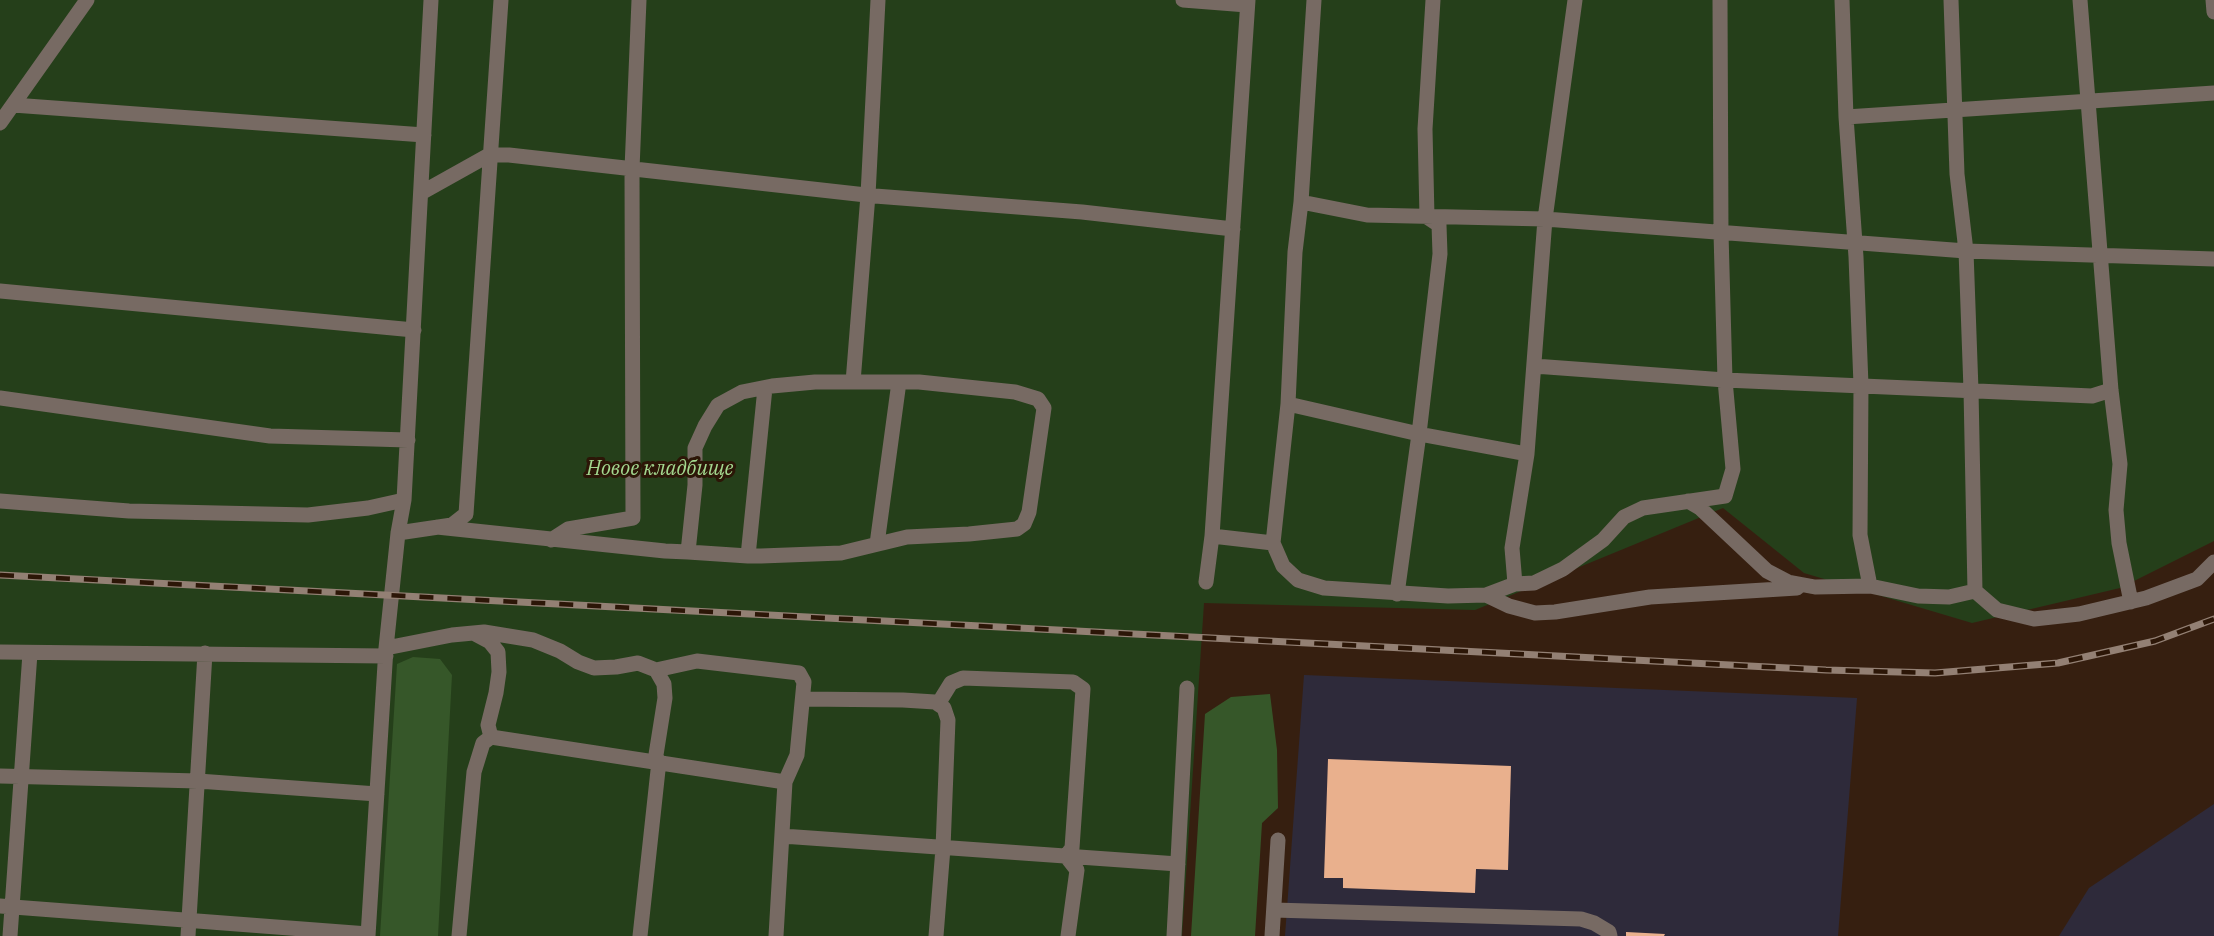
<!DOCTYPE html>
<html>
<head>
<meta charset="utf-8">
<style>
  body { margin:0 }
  canvas { display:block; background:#361f10 }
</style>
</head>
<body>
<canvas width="2214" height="936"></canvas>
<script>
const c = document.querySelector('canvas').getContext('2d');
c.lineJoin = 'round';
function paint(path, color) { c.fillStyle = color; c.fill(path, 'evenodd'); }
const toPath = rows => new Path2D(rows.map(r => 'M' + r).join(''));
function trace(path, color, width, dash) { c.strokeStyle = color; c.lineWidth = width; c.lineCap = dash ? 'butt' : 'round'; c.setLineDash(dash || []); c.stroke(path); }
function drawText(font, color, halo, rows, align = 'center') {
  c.font = font + ' "IBM Plex Serif",serif'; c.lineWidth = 6; c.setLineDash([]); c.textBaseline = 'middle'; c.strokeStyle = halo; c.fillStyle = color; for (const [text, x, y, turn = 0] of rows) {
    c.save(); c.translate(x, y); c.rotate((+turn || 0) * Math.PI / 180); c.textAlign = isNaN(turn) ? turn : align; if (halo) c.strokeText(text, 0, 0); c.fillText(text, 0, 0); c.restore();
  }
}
paint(toPath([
  [1304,675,1857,698,1838,936,1285,936],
  [2214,804,2214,936,2059,936,2089,888]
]), '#2e2a3a');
paint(toPath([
  [0,0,2214,0,2214,541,2120,588,1972,623,1804,573,1723,508,1475,610,1204,603,1182,936,0,936]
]), '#253f1a');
paint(toPath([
  [413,657,440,659,452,675,438,936,380,936,397,664],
  [1270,694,1277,750,1278,808,1262,823,1255,936,1191,936,1205,714,1231,697]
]), '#365729');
paint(toPath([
  [1328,759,1511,766,1508,870,1476,869,1475,893,1343,888,1343,878,1324,878],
  [1626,932,1665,934,1664,936,1626,936]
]), '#e9b08d');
trace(toPath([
  [1183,0,1247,5],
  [1720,0,1721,233,1725,380,2092,396,2111,390],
  [1842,0,1846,117,1856,257,1861,385,1860,535,1870,586],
  [1951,0,1957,174,1966,251,1971,390,1975,591],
  [2080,0,2111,390,2120,464,2116,510,2119,543,2131,602],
  [2213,0,2214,12],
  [13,105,424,135],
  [1846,117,2214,93],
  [0,123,87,0],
  [421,193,489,155,509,155,875,196,1082,212,1233,229],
  [1301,202,1367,215,1545,219,1966,251,2214,259],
  [0,291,414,330],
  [853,382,868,195,878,0],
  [0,398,270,436,408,440],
  [1288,404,1419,434,1527,454],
  [0,501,129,511,308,515,368,508,404,500],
  [1688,501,1700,508,1767,571,1788,582,1815,587,1870,586,1918,596,1949,597,1975,591,1997,610,2034,619,2079,614,2146,598,2197,579,2214,562],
  [437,527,665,551,688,552,748,556,761,556,841,553,907,537,969,534,1017,529,1024,524,1029,512,1044,408,1038,399,1015,392,919,382,815,382,772,386,742,392,718,405,705,426,695,448,695,485,688,552],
  [398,533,452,525,466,514,501,0],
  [1212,536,1273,543,1283,566,1298,580,1324,588,1448,596,1486,595,1515,584,1534,583,1563,569,1603,540,1624,517,1643,508,1725,496,1733,469,1725,380,1534,366],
  [551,540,568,529,633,518,632,169,639,0],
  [1273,543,1288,404,1295,252,1301,202,1314,0],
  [877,544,899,382],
  [748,556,765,388],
  [1206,582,1212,536,1248,0],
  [1515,584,1512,548,1527,454,1545,219,1575,0],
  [1397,594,1419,434,1440,254,1439,225,1427,217,1425,129,1433,0],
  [1486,595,1509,606,1535,613,1555,612,1650,597,1797,588],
  [386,648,452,635,484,632,533,640,560,651,578,662,594,668,616,667,638,663,656,670,697,661,799,673,804,682,797,755,785,782,776,936],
  [0,652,386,656],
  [803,699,903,700,935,702,944,708,948,720,943,848,936,936],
  [938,704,951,683,963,678,1073,682,1083,689,1072,848,1066,856,1077,870,1068,936],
  [491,737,785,782],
  [655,761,665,698,664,684,656,670],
  [0,776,198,781,377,794],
  [782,836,1178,864],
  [0,906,368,934],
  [1274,910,1581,919,1594,923,1609,932,1610,936],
  [10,936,30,653],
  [188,936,205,653],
  [368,936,386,648,398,533,404,500,431,0],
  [459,936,474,772,483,743,491,737,488,725,496,693,499,672,498,652,490,642,475,634],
  [640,936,659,761],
  [1174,936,1187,688],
  [1272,936,1278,840]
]), '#776a63', 15);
const rail = toPath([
  [0,575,1826,670,1935,673,2058,663,2155,641,2214,619]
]);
trace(rail, '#938074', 7);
trace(rail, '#2c1607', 4.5, [14]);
drawText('italic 20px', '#a3d88f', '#2c1607', [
  ["Новое кладбище",660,469]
]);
</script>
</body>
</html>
